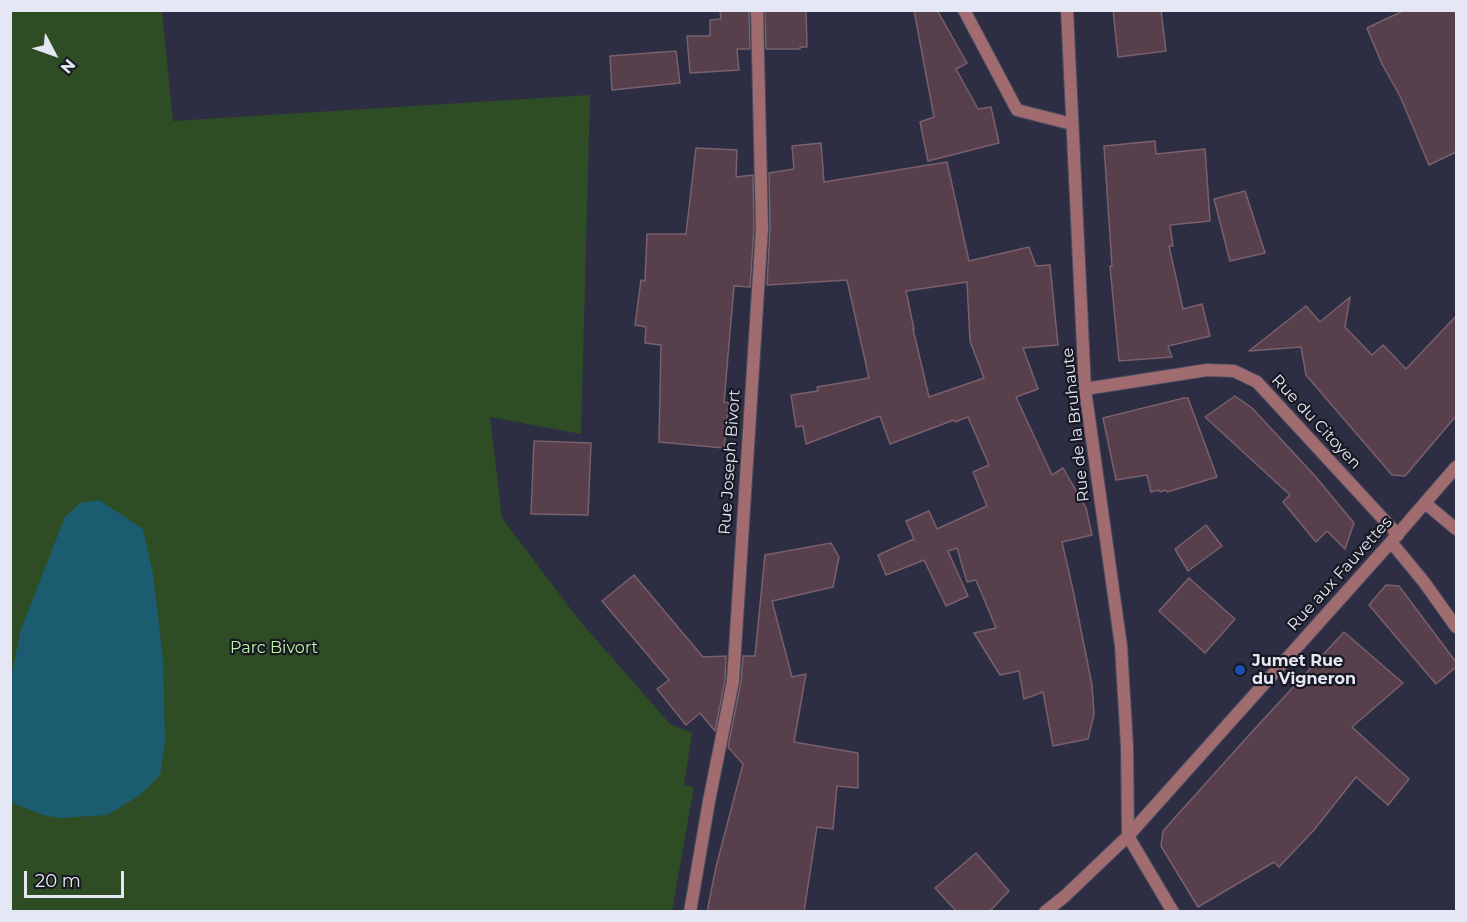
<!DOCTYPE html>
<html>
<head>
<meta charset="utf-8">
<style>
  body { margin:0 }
  #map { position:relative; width:1467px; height:922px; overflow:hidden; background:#2d2e43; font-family:Montserrat,sans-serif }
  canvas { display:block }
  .frame { position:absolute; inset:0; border:12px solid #e5e7f5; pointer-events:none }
  .north { position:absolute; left:24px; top:24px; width:60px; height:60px; -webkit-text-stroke:4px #171821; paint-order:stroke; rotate:131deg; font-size:16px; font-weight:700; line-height:24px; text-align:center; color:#e5e7f5 }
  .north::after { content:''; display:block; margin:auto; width:21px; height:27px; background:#e5e7f5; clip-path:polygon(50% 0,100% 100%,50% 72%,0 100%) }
  .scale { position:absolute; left:24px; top:871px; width:100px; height:27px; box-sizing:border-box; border:3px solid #e5e7f5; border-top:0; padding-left:8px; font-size:18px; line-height:21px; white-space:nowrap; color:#e5e7f5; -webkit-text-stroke:4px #171821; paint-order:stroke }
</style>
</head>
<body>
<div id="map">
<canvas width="1467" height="922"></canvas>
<div class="frame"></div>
<div class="north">N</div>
<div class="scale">20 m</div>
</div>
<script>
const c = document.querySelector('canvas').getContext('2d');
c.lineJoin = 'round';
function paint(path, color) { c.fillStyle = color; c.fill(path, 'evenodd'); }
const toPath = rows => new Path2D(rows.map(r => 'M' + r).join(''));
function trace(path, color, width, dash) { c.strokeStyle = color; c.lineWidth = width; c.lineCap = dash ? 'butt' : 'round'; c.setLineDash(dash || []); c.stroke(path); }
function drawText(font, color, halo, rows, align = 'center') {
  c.font = font + ' Montserrat,sans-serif'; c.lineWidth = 4.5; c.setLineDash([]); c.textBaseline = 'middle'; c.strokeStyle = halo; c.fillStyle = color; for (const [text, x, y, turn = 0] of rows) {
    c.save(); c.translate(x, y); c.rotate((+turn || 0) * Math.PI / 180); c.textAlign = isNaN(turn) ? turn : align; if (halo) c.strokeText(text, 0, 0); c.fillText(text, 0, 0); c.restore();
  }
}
paint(toPath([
  [10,11,162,11,173,121,590,95,581,434,490,417,502,518,579,620,670,724,692,733,684,785,694,787,672,911,11,911]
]), '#2f4d25');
paint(toPath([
  [99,500,143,529,153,574,163,659,165,741,160,775,140,795,107,815,60,818,43,815,13,803,11,797,11,677,21,629,65,517,80,503]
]), '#1b5c71');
const building = toPath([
  [720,10,749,10,750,49,737,49,739,70,690,73,687,36,710,36,710,20,721,19,720,10],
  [765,10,806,10,807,47,800,47,800,49,766,49,765,10],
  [914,10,937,10,967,63,956,69,978,109,991,107,999,143,928,161,920,122,934,117,914,10],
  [1113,10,1161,10,1166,51,1118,57,1113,10],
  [1405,10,1456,10,1456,152,1429,165,1400,96,1382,64,1367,28,1405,10],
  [676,51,680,83,612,90,610,56,676,51],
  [1155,141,1156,154,1205,149,1210,221,1170,225,1173,246,1169,246,1183,309,1202,304,1210,336,1168,346,1172,357,1119,361,1110,266,1112,266,1104,146,1155,141],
  [821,143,824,182,947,162,969,261,1029,247,1036,266,1050,265,1058,345,1023,348,1038,389,1016,397,1052,475,1063,468,1086,508,1092,535,1062,542,1073,590,1092,685,1094,714,1088,739,1053,746,1043,692,1024,699,1019,671,1000,675,974,633,996,628,976,580,967,582,957,548,948,551,968,596,946,606,924,560,886,575,878,555,914,539,906,521,929,511,937,529,987,506,973,472,989,465,968,417,955,422,954,420,890,444,880,416,806,444,803,426,796,427,791,395,818,391,817,387,869,378,847,280,767,285,770,228,769,173,794,169,792,146,821,143],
  [967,282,970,341,984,378,929,397,913,329,914,329,906,291,967,282],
  [696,148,737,150,736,177,753,175,754,228,750,287,734,286,724,402,729,403,724,448,659,442,661,345,645,343,646,327,635,325,641,280,645,281,647,234,686,234,696,148],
  [1245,191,1265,253,1230,261,1214,199,1245,191],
  [1350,297,1345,327,1372,355,1383,345,1406,369,1456,316,1456,416,1405,476,1392,475,1306,375,1301,347,1249,351,1306,306,1320,322,1350,297],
  [1235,396,1252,408,1315,476,1354,523,1345,549,1327,531,1316,542,1283,502,1290,495,1205,417,1235,396],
  [1184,398,1188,398,1217,477,1167,492,1166,490,1160,492,1159,490,1151,492,1147,475,1116,480,1103,418,1184,398],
  [534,441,591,443,588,515,531,514,534,441],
  [1206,525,1222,546,1188,571,1175,549,1206,525],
  [831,543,839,557,833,587,772,601,792,677,806,674,794,742,858,753,858,788,837,786,833,829,817,827,804,912,707,912,716,867,743,764,728,747,741,682,743,656,755,656,765,555,831,543],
  [634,575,703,657,726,656,725,680,715,731,700,713,686,725,657,689,669,680,602,601,634,575],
  [1189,578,1235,619,1205,653,1159,611,1189,578],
  [1386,585,1399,586,1456,662,1456,667,1436,684,1369,605,1386,585],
  [1344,632,1403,683,1352,727,1409,779,1388,805,1356,777,1314,830,1279,867,1274,862,1198,907,1161,846,1163,831,1250,734,1344,632],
  [976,853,1009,891,989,912,957,912,935,888,976,853]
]);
paint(building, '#57404b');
trace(building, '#79606c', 1.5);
const minor = toPath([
  [964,10,1017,110,1072,124],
  [1067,10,1085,389,1121,646,1127,746,1128,836,1173,912],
  [1085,389,1207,370,1234,371,1257,382,1398,535],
  [1425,503,1456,529],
  [1391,542,1424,582,1456,627],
  [690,912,709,801,733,681,762,228,757,10],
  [1045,912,1065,896,1128,836,1391,542,1456,467]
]);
trace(minor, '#4a4c5f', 14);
trace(minor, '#a06c70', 12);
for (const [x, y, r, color] of [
  [1240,670,6,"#1a4fb4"]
]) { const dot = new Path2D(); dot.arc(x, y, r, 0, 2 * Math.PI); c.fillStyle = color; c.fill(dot); trace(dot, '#171821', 2); }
drawText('16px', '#e5e7f5', '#171821', [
  ["Rue du Citoyen",1316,422,47],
  ["Rue de la Bruhaute",1076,425,-96],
  ["Rue Joseph Bivort",730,462,-86],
  ["Rue aux Fauvettes",1340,574,-48]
]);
drawText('16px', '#baf6a8', '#171821', [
  ["Parc Bivort",274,648]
]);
drawText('bold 16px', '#e5e7f5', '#171821', [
  ["Jumet Rue",1252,661],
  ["du Vigneron",1252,679]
], 'left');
</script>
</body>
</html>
